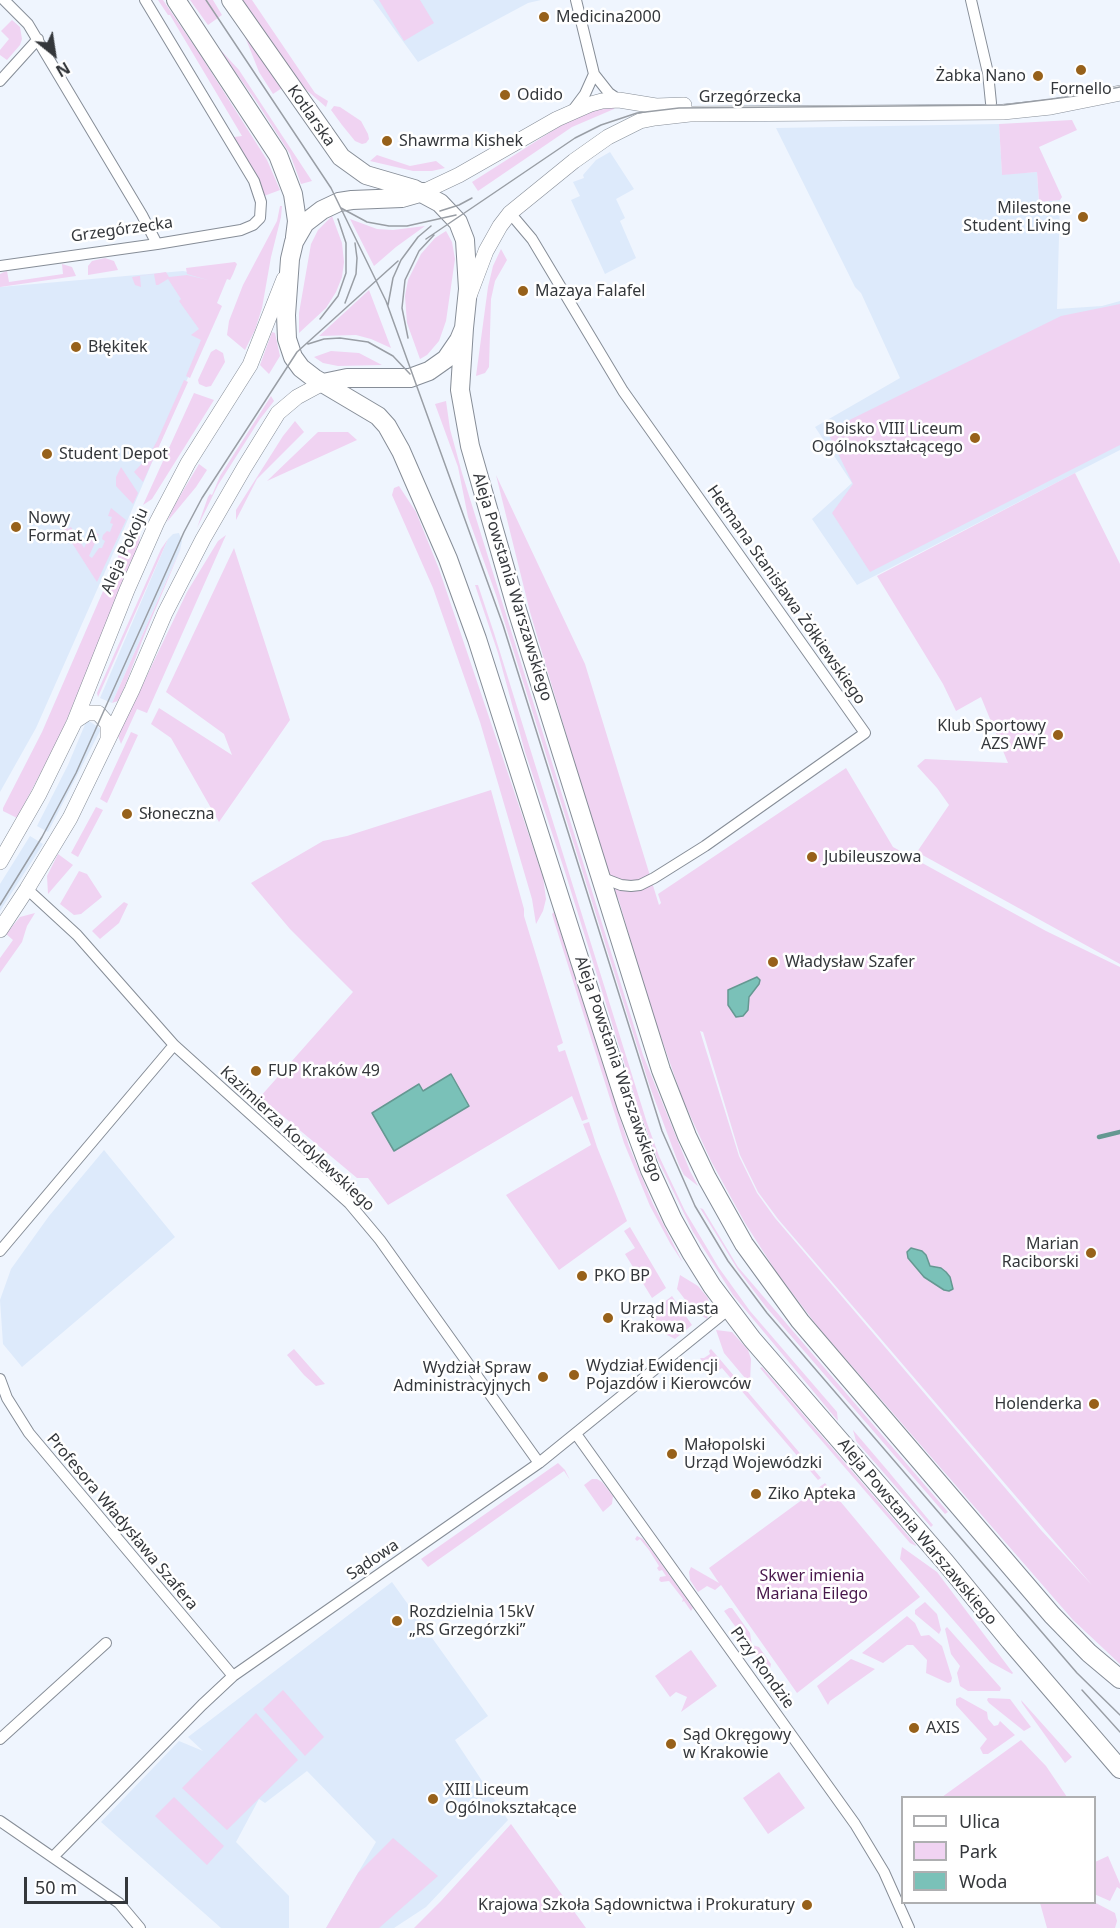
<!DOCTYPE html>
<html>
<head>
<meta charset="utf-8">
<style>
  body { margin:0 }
  #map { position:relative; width:1120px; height:1928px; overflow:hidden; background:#eff5fe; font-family:"Noto Sans",sans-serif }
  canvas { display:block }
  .legend { position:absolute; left:901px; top:1796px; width:195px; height:108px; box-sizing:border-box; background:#fff; border:2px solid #aeafb1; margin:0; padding:8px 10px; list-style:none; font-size:18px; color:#34373b }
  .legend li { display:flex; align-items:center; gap:12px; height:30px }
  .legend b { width:30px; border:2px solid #aeafb1 }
  .north { position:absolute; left:24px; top:24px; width:60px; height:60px; -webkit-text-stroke:4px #fff; paint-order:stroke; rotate:150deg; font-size:16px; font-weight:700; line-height:24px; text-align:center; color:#34373b }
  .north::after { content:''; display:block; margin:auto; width:21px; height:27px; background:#34373b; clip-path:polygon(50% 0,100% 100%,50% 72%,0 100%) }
  .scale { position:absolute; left:24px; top:1877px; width:104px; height:27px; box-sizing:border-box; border:3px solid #34373b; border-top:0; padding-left:8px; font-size:18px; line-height:21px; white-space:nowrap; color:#34373b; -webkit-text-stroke:4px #fff; paint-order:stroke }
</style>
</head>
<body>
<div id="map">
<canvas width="1120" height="1928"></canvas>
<ul class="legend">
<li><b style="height:8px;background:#fff"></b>Ulica</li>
<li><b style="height:16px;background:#f0d3f2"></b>Park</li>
<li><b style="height:16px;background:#7ac1b8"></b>Woda</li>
</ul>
<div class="north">N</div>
<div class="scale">50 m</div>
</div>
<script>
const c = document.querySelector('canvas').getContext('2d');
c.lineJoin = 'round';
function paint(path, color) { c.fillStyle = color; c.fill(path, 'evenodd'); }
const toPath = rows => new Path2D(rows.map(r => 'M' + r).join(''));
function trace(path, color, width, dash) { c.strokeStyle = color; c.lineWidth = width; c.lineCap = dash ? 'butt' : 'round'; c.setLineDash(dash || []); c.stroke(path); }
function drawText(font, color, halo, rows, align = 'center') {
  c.font = font + ' "Noto Sans",sans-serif'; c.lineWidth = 5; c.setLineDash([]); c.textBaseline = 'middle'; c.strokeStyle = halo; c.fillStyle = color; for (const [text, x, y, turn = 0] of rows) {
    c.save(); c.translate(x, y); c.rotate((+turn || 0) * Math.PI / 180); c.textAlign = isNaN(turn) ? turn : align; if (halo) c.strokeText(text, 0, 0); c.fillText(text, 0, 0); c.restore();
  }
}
paint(toPath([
  [373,0,541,0,528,3,418,62],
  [999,124,1002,174,1037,172,1039,202,1060,200,1057,309,1102,306,1120,301,1120,450,857,585,812,519,852,483,815,427,900,378,861,293,855,287,776,128],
  [610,152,634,189,616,199,625,218,620,221,636,258,605,274,571,200,580,196,573,182,584,178,583,175,596,160],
  [183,271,219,278,211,323,123,531,36,728,0,792,0,287],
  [179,533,182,541,180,550,112,703,100,698,168,539,173,534],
  [89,721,101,729,48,832,37,826,68,765,86,722],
  [30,836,43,844,0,911,0,884],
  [104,1150,175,1237,22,1367,3,1344,0,1300,11,1269,49,1216],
  [392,1582,488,1716,455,1740,508,1820,426,1907,394,1928,326,1928,376,1842,307,1771,265,1803,259,1799,236,1842,289,1896,289,1928,221,1928,101,1822,179,1741,203,1751,188,1737]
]), '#ddeafb');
paint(toPath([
  [158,0,163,0,201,56,267,160,280,190,264,196,260,182,234,137,242,136,170,15,168,15],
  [190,0,213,0,222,15,208,25],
  [241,0,252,0,315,93,328,101,326,107,295,80],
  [379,0,420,0,434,23,404,41],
  [12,20,20,27,22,39,20,45,7,60,0,55,0,50,9,39,1,31],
  [242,29,282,88,273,94,259,72],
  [216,45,239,70,312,181,301,184,290,154,256,101],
  [334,106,340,107,361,121,368,134,369,139,366,143,362,144,355,141,342,125,331,110],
  [615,106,614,109,572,127,478,191,472,182,560,126,585,112],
  [1072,120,1077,130,1039,147,1062,197,1060,200,1039,202,1037,172,1002,175,999,124],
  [377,155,410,166,436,161,445,168,432,171,413,171,370,161],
  [280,206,282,206,281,217,271,257,262,308,255,330,245,350,227,335,229,321,243,285,277,221],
  [332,216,342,243,344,262,342,277,336,292,326,308,299,333,299,313,311,244,318,230],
  [350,219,377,229,393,230,425,226,396,247,374,266],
  [446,231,452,242,455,259,446,321,439,341,427,355,420,359,407,323,405,296,408,280,421,254,435,238],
  [501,249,507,260,495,281,491,299,489,367,485,373,476,376,488,287,493,266],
  [105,258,114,261,118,270,88,275,88,266,92,261],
  [235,262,237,264,233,274,230,280,227,279,217,303,222,306,190,378,186,376,201,340,191,335,199,329,179,301,181,299,168,279,158,285,156,285,154,274,140,276,141,287,135,285,132,277,166,272,169,277,187,275,208,280,187,274,186,268],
  [62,264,72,267,76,276,0,287,0,274,4,272,7,271,9,282,63,274],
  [369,290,391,348,371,339,356,335,319,336],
  [1120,304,1120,445,870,572,832,513,853,484,827,431,1061,316],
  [272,332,275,333,280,356,269,374,260,365],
  [216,349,223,353,225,362,211,386,206,387,199,384,198,380,211,352],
  [331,351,359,353,382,365,338,366,323,363,314,357],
  [184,380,188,382,143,482,134,472,148,457,157,441],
  [194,393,214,400,152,499,143,505],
  [271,396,274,401,260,419,218,485,197,528,208,497,210,494,212,495,220,476],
  [446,401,450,429,462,473,643,1055,690,1171,698,1186,684,1175,679,1165,650,1087,496,595,468,517,458,467,435,404],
  [295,421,304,432,257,479,236,520,236,510,283,436],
  [318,432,348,432,357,440,267,481],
  [199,464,207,470,196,487,167,522,174,506],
  [121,467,138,493,133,504,116,486,116,477],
  [1075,473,1120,564,1120,964,917,852,949,805,937,788,917,766,925,759,1008,763,981,697,956,711,943,684,877,576],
  [496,475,585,664,659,905,661,903,658,894,846,768,893,847,1046,931,1120,967,1120,1664,1073,1620,818,1327,777,1273,745,1223,711,1161,683,1100,649,1003,619,901,610,882,530,612],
  [700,1031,703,1032,740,1155,758,1192,778,1219,1092,1585,1041,1530,775,1218,757,1193,739,1156],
  [399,486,416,512,439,569,543,877,546,899,543,911,536,924,532,899,480,722,433,588,392,495,394,488],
  [111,508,126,520,97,582,56,518,57,513,68,529,71,527,84,548,92,532,99,534,89,556,92,558,99,548,102,548,105,541,102,539,103,535,107,531,110,532,113,524,110,523,112,517,108,516],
  [133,522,140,534,139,544,60,736,17,818,3,811,3,808,42,732],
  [226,535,147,713,137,709,121,744,118,736,187,592,218,541],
  [168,539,98,697,97,693,161,549],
  [182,546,142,641,125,686,118,701,112,703],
  [234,548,290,720,219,822,171,738,151,724,159,708,232,755,224,734,166,692],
  [475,585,478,585,494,633,647,1123,659,1156,685,1211,719,1268,750,1311,837,1412,838,1421,733,1295,693,1232,657,1158,638,1107,565,872,525,752,498,653],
  [131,732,138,735,107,803,100,799],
  [491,790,524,909,524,916,563,1043,557,1046,559,1052,565,1050,588,1119,582,1121,572,1096,388,1205,368,1178,357,1178,260,1097,353,992,290,929,251,883,323,841,347,836],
  [96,807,103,810,78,857,71,853],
  [58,854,73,865,48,894,47,876],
  [79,871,87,874,102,897,81,914,74,915,60,904],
  [124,902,128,904,119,923,100,939,92,931],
  [554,912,629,1146,653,1204,683,1263,670,1243,650,1206,624,1143,554,921,552,914],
  [35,913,27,926,22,942,0,973,0,958,13,940,6,934,20,917],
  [589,1122,597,1147,627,1221,559,1270,506,1195,591,1145,583,1124],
  [700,1208,703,1209,738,1267,948,1512,945,1514,766,1307,738,1270],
  [630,1227,666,1288,652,1298,625,1254,635,1248,624,1231],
  [680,1275,698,1286,708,1298,710,1308,707,1319,693,1310,677,1289],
  [672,1296,692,1325,675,1339,667,1335,650,1313],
  [716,1330,732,1332,748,1350,751,1359,750,1384,724,1353],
  [294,1349,316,1374,325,1384,316,1386,304,1375,287,1355],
  [711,1349,718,1357,821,1478,818,1480,722,1368,711,1375,700,1358,704,1358,710,1354,709,1351],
  [762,1367,916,1545,916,1546,910,1543,802,1418,760,1368],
  [853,1430,888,1471,933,1525,931,1527,856,1441],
  [558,1463,565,1470,570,1480,564,1471,428,1567,421,1559],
  [592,1479,597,1479,602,1482,613,1496,612,1504,603,1512,584,1485],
  [825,1483,920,1597,797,1693,721,1585,715,1590,707,1586,698,1592,690,1580,689,1572,691,1567,719,1583,709,1568],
  [637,1536,643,1539,652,1551,693,1608,691,1611,684,1601,682,1602,683,1599,669,1581,661,1582,659,1580,660,1577,666,1576,662,1570,659,1571,657,1568,659,1566,649,1550,640,1539,637,1541,635,1539],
  [902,1547,937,1572,1013,1673,1012,1674,990,1662,900,1559],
  [925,1602,937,1614,941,1630,939,1634,915,1614,915,1610],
  [729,1608,732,1608,750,1633,752,1645,759,1647,771,1664,769,1673,724,1611],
  [907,1616,915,1623,921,1636,929,1635,942,1646,952,1678,951,1682,948,1683,926,1673,927,1660,913,1645,907,1645,883,1663,862,1653],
  [947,1627,1001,1688,1000,1691,968,1691,960,1686,957,1673,960,1666,951,1654,945,1629],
  [691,1650,717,1686,681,1712,687,1697,676,1692,670,1697,655,1676],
  [851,1659,875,1669,830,1701,828,1705,817,1686],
  [283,1690,324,1737,305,1756,263,1709],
  [960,1697,987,1712,988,1719,994,1726,998,1725,1000,1721,1015,1735,988,1754,983,1754,980,1748,987,1739,956,1705,956,1699],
  [988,1698,1010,1699,1031,1727,1024,1731,989,1703,987,1700],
  [1021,1700,1072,1757,1065,1763,1022,1703],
  [256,1713,298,1760,227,1830,182,1788],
  [1021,1740,1046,1766,1067,1797,942,1797],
  [779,1772,805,1808,768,1834,743,1798],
  [174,1797,224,1846,207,1865,155,1816],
  [511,1824,586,1928,414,1928,441,1901],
  [393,1838,438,1876,379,1928,326,1928,358,1873],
  [1108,1856,1120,1884,1120,1889,1117,1887,1110,1901,1094,1894,1095,1862],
  [1094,1902,1115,1913,1117,1921,1115,1928,1047,1928,1040,1903]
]), '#f0d3f2');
const water = toPath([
  [757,977,760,980,759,984,749,997,748,1010,743,1016,736,1017,728,1005,728,990,757,977],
  [451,1074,469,1106,394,1151,372,1113,419,1084,423,1091,451,1074],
  [911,1248,922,1251,926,1255,930,1266,941,1268,946,1272,950,1277,953,1289,949,1291,944,1290,924,1277,908,1258,907,1252,911,1248]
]);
paint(water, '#7ac1b8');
trace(water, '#659892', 1.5);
trace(toPath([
  [1099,1137,1120,1132]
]), '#659892', 4.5);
const street = toPath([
  [4,0,28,24,142,215,157,244],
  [576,0,594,74,609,93,619,100],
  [971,0,988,73,991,103],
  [0,81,38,39],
  [573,110,585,94,594,74],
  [510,213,532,239,623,391,865,733,705,846,654,878,640,885,631,886,621,885,600,877],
  [0,266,157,244,241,230,253,225,260,218,261,202,254,181,145,0],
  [27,889,77,935,174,1045,349,1203,380,1240,539,1463],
  [0,1251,174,1045],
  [0,1379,7,1398,29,1433,233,1676],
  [576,1434,855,1824,884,1872,909,1928],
  [0,1739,106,1643],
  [0,1821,119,1903,140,1928],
  [53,1857,202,1705,233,1676,539,1463,729,1309]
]);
const secondary = toPath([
  [423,192,459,175,557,119,591,104,602,101,619,100,656,106,684,105],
  [469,296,486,251,500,226,510,213,574,161,608,137,640,121,655,118,690,114,1003,112,1051,107,1120,93],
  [75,721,87,713,98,713,108,724,108,739],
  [0,862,39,794,74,723,127,590,157,522,188,463,250,365,284,279],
  [0,930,27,889,70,818,132,690,165,613,203,539,244,468,278,413,297,397,323,383]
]);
const primary = toPath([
  [176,0,278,155,293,194,297,221,295,237],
  [231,0,341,157,366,175,414,189,440,203,458,222,465,240,468,289,464,328,459,340,446,359,429,371,410,378,347,378,323,383],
  [423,192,402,198,352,200,339,202,322,210,305,223,294,242,290,259,286,315,287,339,293,357,301,368,314,378,378,416,387,426,401,451,448,559,477,639,627,1108,650,1170,673,1220,692,1254,712,1286,752,1339,946,1563,1010,1641,1120,1769],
  [464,328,460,390,470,446,517,610,661,1070,687,1136,707,1178,744,1244,800,1321,1052,1615,1089,1653,1120,1679]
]);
trace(street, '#868d97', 12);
trace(secondary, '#868d97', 16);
trace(primary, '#868d97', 20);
trace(street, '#fff', 10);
trace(secondary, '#fff', 15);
trace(primary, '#fff', 18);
trace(toPath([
  [206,0,331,188,386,301,503,625,662,1131,695,1206,728,1261,767,1313,1077,1673,1120,1715],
  [341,208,367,222,389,226,407,226,456,215],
  [440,211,459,205,472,198],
  [426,239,575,138,601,125,637,113,679,108,1004,105,1075,96,1120,87],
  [345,303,356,274,357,258,355,243],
  [388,305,393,278,401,260,418,237,431,226],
  [320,319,338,296,346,273,346,243,338,219],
  [408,338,402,308,405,280,419,251,434,235],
  [308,344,324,339,340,338,368,342,393,356,410,374],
  [0,905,42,837,76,773,184,532,202,498,297,352,398,261],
  [1082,1690,1120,1732]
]), '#999ea5', 1.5);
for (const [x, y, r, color] of [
  [544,17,6,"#97611a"],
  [1081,70,6,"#97611a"],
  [1038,76,6,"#97611a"],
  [505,95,6,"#97611a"],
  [387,141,6,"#97611a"],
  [1083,217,6,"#97611a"],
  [523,291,6,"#97611a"],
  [76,347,6,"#97611a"],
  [975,438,6,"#97611a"],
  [47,454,6,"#97611a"],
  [16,527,6,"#97611a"],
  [1058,735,6,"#97611a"],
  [127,814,6,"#97611a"],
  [812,857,6,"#97611a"],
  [773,962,6,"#97611a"],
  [256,1071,6,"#97611a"],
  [1091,1253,6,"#97611a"],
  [582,1276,6,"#97611a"],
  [608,1318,6,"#97611a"],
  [574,1375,6,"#97611a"],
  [543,1377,6,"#97611a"],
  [1094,1404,6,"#97611a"],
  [672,1454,6,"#97611a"],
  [756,1494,6,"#97611a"],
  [397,1621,6,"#97611a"],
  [914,1728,6,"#97611a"],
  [671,1744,6,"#97611a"],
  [433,1799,6,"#97611a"],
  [807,1905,6,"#97611a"]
]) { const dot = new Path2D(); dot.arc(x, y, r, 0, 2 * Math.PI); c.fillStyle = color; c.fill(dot); trace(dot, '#fff', 2); }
drawText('16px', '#34373b', '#fff', [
  ["Medicina2000",556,17],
  ["Żabka Nano",1026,76,"right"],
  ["Fornello",1081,89,"center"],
  ["Odido",517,95],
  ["Shawrma Kishek",399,141],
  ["Milestone",1071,208,"right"],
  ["Student Living",1071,226,"right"],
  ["Mazaya Falafel",535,291],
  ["Błękitek",88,347],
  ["Boisko VIII Liceum",963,429,"right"],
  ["Ogólnokształcącego",963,447,"right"],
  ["Student Depot",59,454],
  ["Nowy",28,518],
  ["Format A",28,536],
  ["Klub Sportowy",1046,726,"right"],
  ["AZS AWF",1046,744,"right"],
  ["Słoneczna",139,814],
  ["Jubileuszowa",824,857],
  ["Władysław Szafer",785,962],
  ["FUP Kraków 49",268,1071],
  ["Marian",1079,1244,"right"],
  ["Raciborski",1079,1262,"right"],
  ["PKO BP",594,1276],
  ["Urząd Miasta",620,1309],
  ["Krakowa",620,1327],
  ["Wydział Ewidencji",586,1366],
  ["Pojazdów i Kierowców",586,1384],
  ["Wydział Spraw",531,1368,"right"],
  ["Administracyjnych",531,1386,"right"],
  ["Holenderka",1082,1404,"right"],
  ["Małopolski",684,1445],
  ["Urząd Wojewódzki",684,1463],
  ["Ziko Apteka",768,1494],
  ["Rozdzielnia 15kV",409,1612],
  ["„RS Grzegórzki”",409,1630],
  ["AXIS",926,1728],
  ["Sąd Okręgowy",683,1735],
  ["w Krakowie",683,1753],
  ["XIII Liceum",445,1790],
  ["Ogólnokształcące",445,1808],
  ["Krajowa Szkoła Sądownictwa i Prokuratury",795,1905,"right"]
], 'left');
drawText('16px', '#34373b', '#fff', [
  ["Grzegórzecka",750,97],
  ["Kotlarska",311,116,55],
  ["Grzegórzecka",122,230,-8],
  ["Aleja Pokoju",125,551,-66],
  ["Aleja Powstania Warszawskiego",512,587,73],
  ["Hetmana Stanisława Żółkiewskiego",786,595,55],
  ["Aleja Powstania Warszawskiego",618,1069,71],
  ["Kazimierza Kordylewskiego",297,1139,43],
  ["Profesora Władysława Szafera",122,1522,50],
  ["Aleja Powstania Warszawskiego",917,1532,50],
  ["Sądowa",373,1560,-34],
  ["Przy Rondzie",762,1668,54]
]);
drawText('16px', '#48184c', '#fff', [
  ["Skwer imienia",812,1576],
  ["Mariana Eilego",812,1594]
]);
</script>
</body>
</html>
